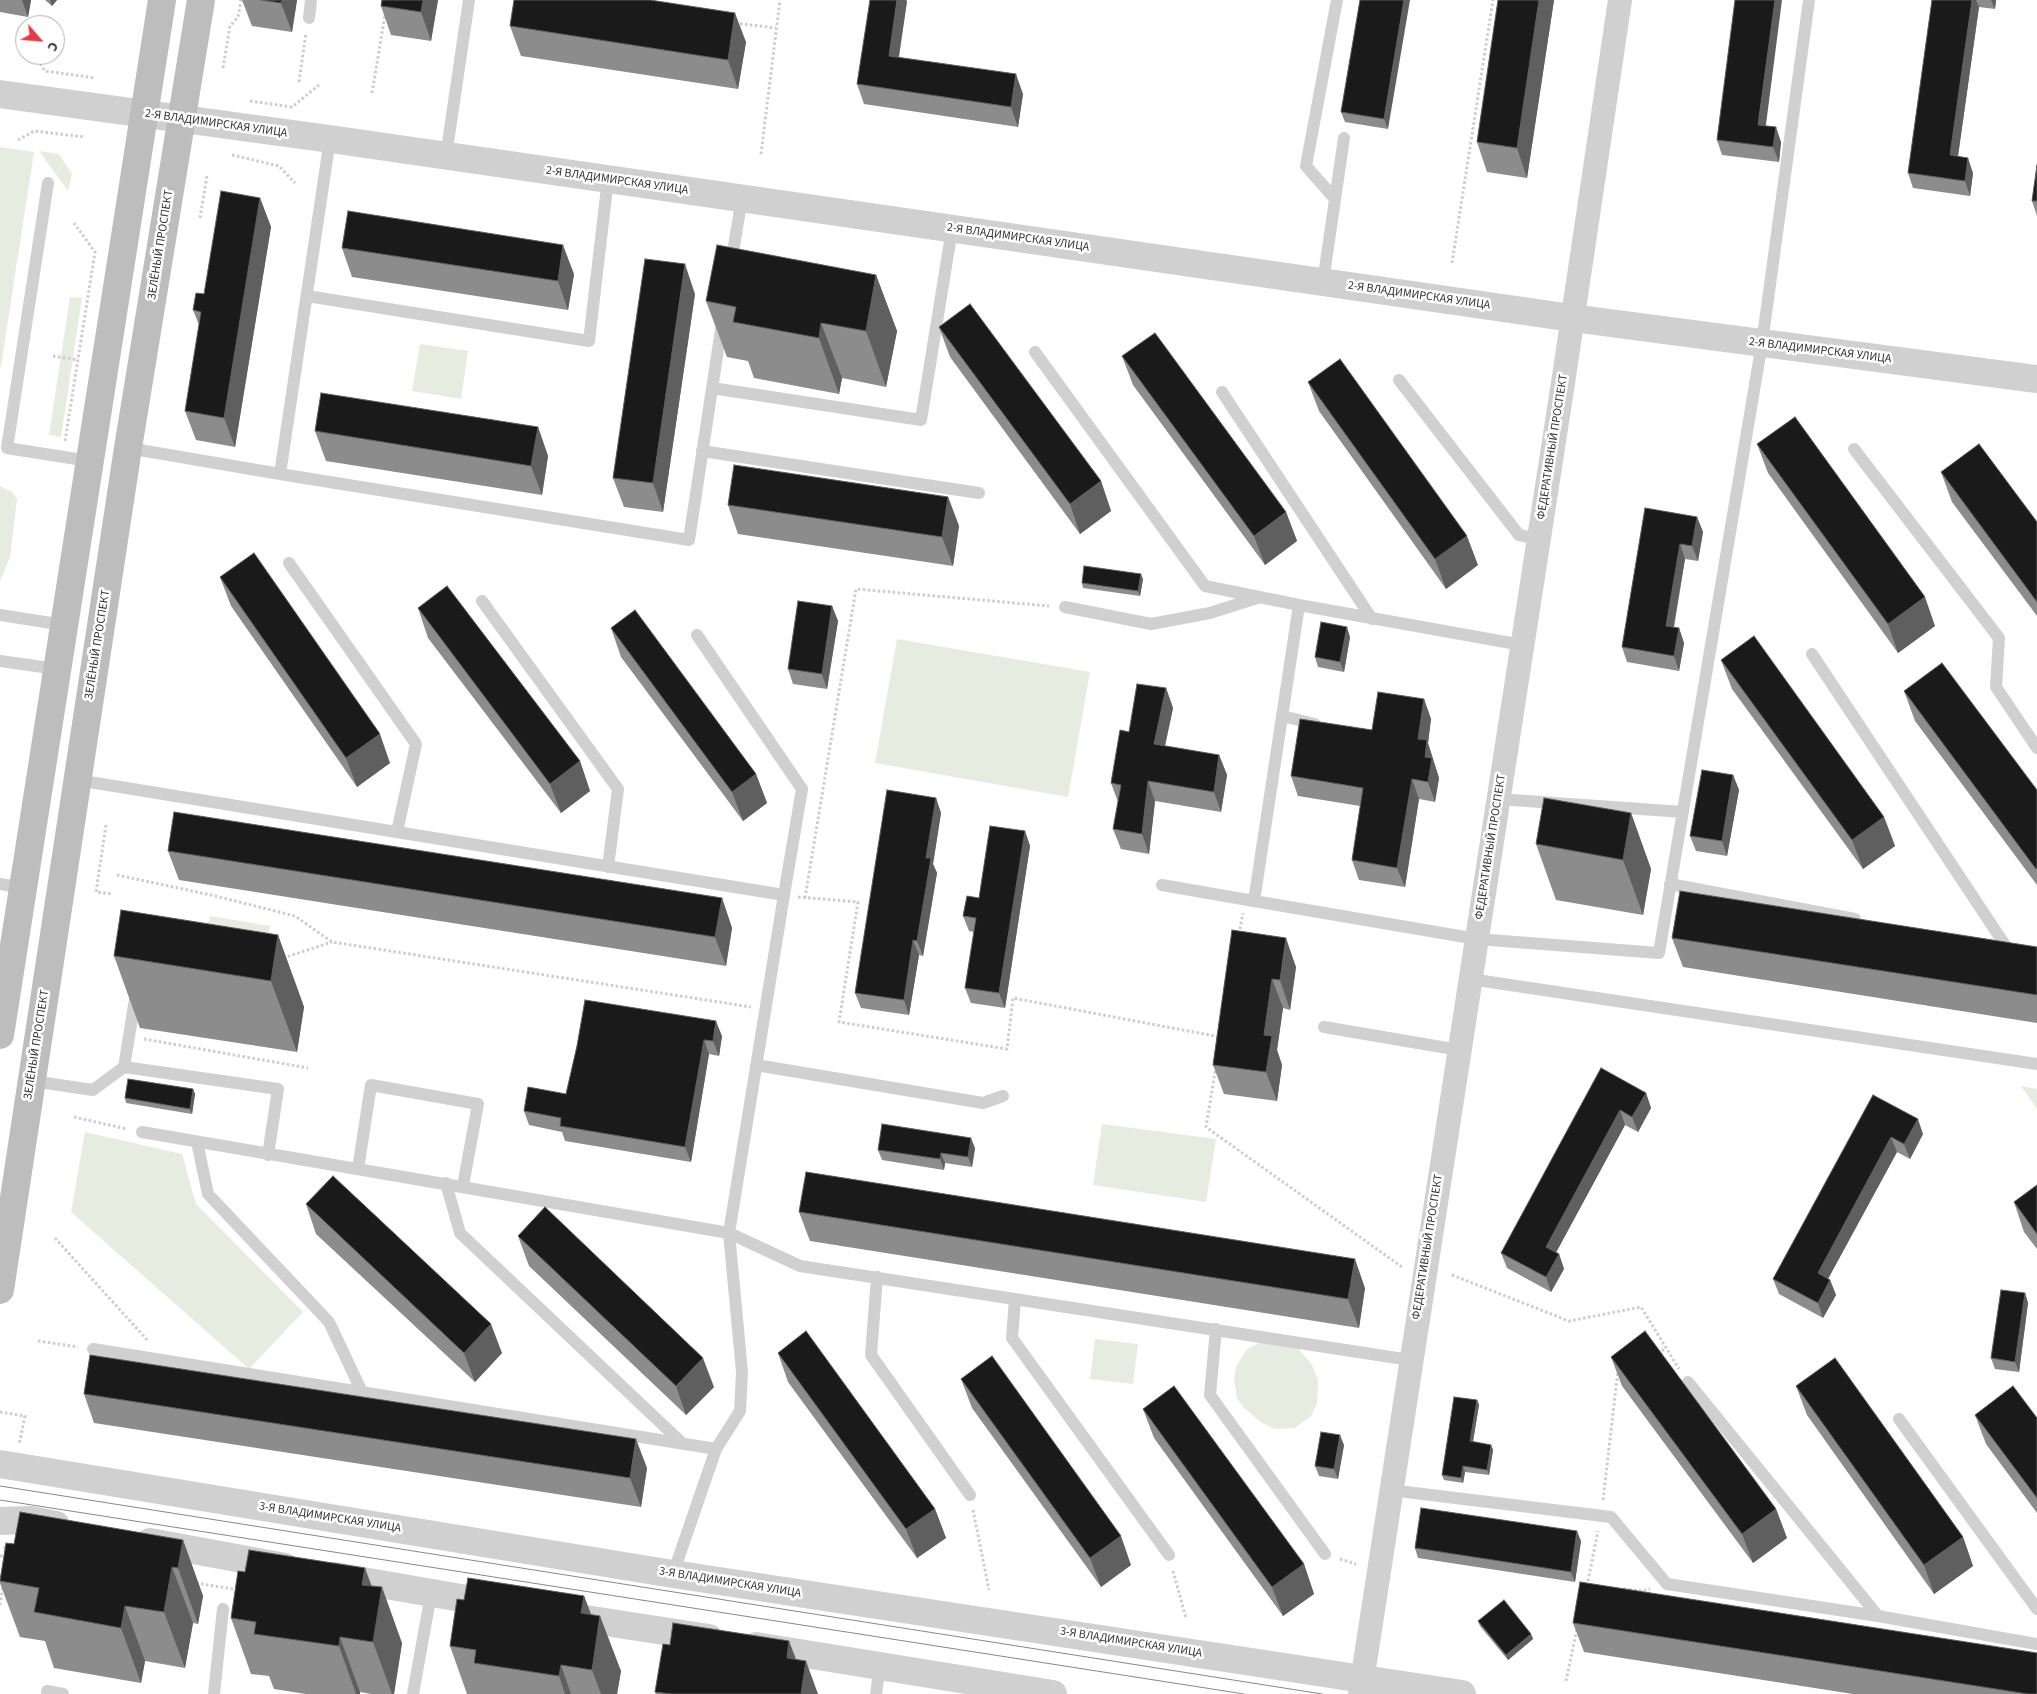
<!DOCTYPE html>
<html>
<head>
<meta charset="utf-8">
<style>
  body { margin:0 }
  #map { position:relative; width:2037px; height:1694px; overflow:hidden; background:#fff; font-family:"Source Sans 3",sans-serif }
  canvas { display:block }
  .north { position:absolute; left:15px; top:15px; width:50px; height:50px; box-sizing:border-box; background:#fff; border:1px solid #adadad; border-radius:50%; rotate:117deg; font-size:14px; font-weight:700; line-height:20px; text-align:center; color:#333 }
  .north::after { content:''; display:block; margin:auto; width:18px; height:22px; background:#e63946; clip-path:polygon(50% 0,100% 100%,50% 72%,0 100%) }
</style>
</head>
<body>
<div id="map">
<canvas width="2037" height="1694"></canvas>
<div class="north">С</div>
</div>
<script>
const c = document.querySelector('canvas').getContext('2d');
c.lineJoin = 'round';
function paint(path, color) { c.fillStyle = color; c.fill(path, 'evenodd'); }
const toPath = rows => new Path2D(rows.map(r => 'M' + r).join(''));
function trace(path, color, width, dash) { c.strokeStyle = color; c.lineWidth = width; c.lineCap = dash ? 'butt' : 'round'; c.setLineDash(dash || []); c.stroke(path); }
function drawText(font, color, halo, rows, align = 'center') {
  c.font = font + ' "Source Sans 3",sans-serif'; c.lineWidth = 5; c.setLineDash([]); c.textBaseline = 'middle'; c.strokeStyle = halo; c.fillStyle = color; for (const [text, x, y, turn = 0] of rows) {
    c.save(); c.translate(x, y); c.rotate((+turn || 0) * Math.PI / 180); c.textAlign = isNaN(turn) ? turn : align; if (halo) c.strokeText(text, 0, 0); c.fillText(text, 0, 0); c.restore();
  }
}
paint(toPath([
  [0,147,34,152,0,372],
  [39,151,59,154,72,174,68,191],
  [70,297,82,298,61,437,49,435],
  [420,344,468,351,461,399,412,391],
  [0,486,12,492,17,499,10,557,0,581],
  [897,639,1090,672,1068,797,875,763],
  [210,916,270,926,266,951,206,940],
  [2021,1086,2037,1089,2037,1109],
  [1102,1124,1216,1139,1206,1202,1093,1185],
  [85,1132,182,1154,196,1204,303,1312,249,1369,71,1212],
  [1095,1339,1138,1344,1133,1384,1090,1379],
  [1261,1342,1298,1348,1312,1365,1318,1380,1317,1404,1311,1416,1295,1428,1275,1429,1262,1423,1244,1408,1237,1398,1234,1379,1236,1367,1247,1349]
]), '#e6ecdf');
trace(toPath([
  [735,23,776,28],
  [22,34,25,39],
  [35,55,45,71,95,78],
  [223,68,230,26,238,17,241,0],
  [299,82,306,33],
  [372,93,385,15],
  [250,101,292,107,319,85],
  [18,140,34,131,85,137],
  [761,154,780,0],
  [232,155,279,166,295,183],
  [200,218,207,176],
  [1452,263,1493,0],
  [53,356,78,360],
  [65,441,95,252,74,223],
  [106,825,96,892,113,894],
  [117,875,211,895,295,916,332,942,751,1007],
  [798,897,858,902,839,1022,1007,1049,1013,998,1220,1037],
  [805,898,856,589,1049,606],
  [1239,934,1243,913],
  [283,958,332,942],
  [144,1039,308,1068],
  [1216,1066,1206,1127,1402,1267],
  [74,1117,127,1129],
  [55,1238,149,1342],
  [1452,1275,1569,1321,1641,1307,1679,1369],
  [38,1341,78,1347],
  [1657,1352,1666,1349],
  [0,1412,25,1416,19,1445],
  [1603,1500,1618,1370],
  [973,1510,989,1590],
  [0,1556,8,1555,3,1544],
  [1340,1559,1356,1564],
  [1173,1571,1186,1618],
  [196,1583,239,1590],
  [1587,1586,1598,1531],
  [1624,1589,1643,1591,1650,1589],
  [0,1605,3,1586],
  [1566,1681,1577,1629]
]), '#cdcdcd', 3, [2.5, 2.5]);
trace(toPath([
  [309,18,311,0],
  [446,156,469,0],
  [48,183,7,448,89,461],
  [1335,199,1306,166,1337,0],
  [731,264,742,198],
  [1323,282,1344,138],
  [307,296,589,341,608,179],
  [1035,352,1205,586,1299,605],
  [1399,380,1519,535,1539,539],
  [712,388,921,420,952,229],
  [1222,392,1372,619],
  [128,448,280,474,330,139],
  [1854,449,1999,638,1996,687,2037,748],
  [702,451,979,493],
  [280,474,689,540,722,323],
  [289,563,416,744,397,832],
  [482,601,618,789,608,867],
  [1065,607,1151,624,1210,613,1257,598],
  [0,615,64,625],
  [697,635,802,789,784,895],
  [1522,645,1299,605,1254,901,1477,939,1659,953,1762,343,1809,0],
  [1812,654,2007,948],
  [0,661,57,669],
  [1282,716,1315,724],
  [77,780,784,895,729,1233,742,1372,740,1411,716,1449,673,1574],
  [1498,799,1683,812],
  [0,884,22,888],
  [1670,884,1855,919],
  [1162,885,1254,901],
  [1470,979,2037,1064],
  [1324,1027,1459,1050],
  [756,1065,983,1103,1003,1096],
  [124,1067,136,993],
  [32,1081,93,1090,124,1067,278,1089,268,1155],
  [142,1132,729,1233,800,1266,1410,1360],
  [197,1142,208,1194,329,1322,362,1392],
  [358,1169,371,1085,478,1104,463,1186],
  [446,1183,460,1233,682,1443],
  [877,1277,871,1355,970,1495],
  [1015,1299,1012,1338,1169,1555],
  [1216,1329,1210,1395,1325,1554],
  [93,1349,716,1449],
  [1688,1382,1878,1616],
  [1899,1419,2037,1609],
  [1390,1490,1611,1517,1667,1584,1878,1616,2037,1644],
  [47,1691,63,1694],
  [214,1694,223,1609],
  [413,1694,431,1594],
  [876,1694,880,1666]
]), '#d0d0d0', 12);
trace(toPath([
  [1360,1694,1563,383,1620,0]
]), '#d0d0d0', 24);
trace(toPath([
  [0,94,330,139,1572,318,2037,379],
  [0,1464,673,1574,1462,1694],
  [0,1521,31,1520,56,1525],
  [150,1542,285,1567],
  [334,1576,501,1605],
  [566,1616,709,1638],
  [756,1646,1053,1694]
]), '#d0d0d0', 28);
trace(toPath([
  [0,1035,162,0],
  [0,1290,128,448,201,0]
]), '#bdbdbd', 28);
trace(toPath([
  [0,1486,1322,1694],
  [0,1500,1244,1694]
]), '#888', 1);
paint(toPath([
  [0,0,31,0,28,17,0,12],
  [45,0,57,0,52,6],
  [242,0,297,0,292,32,252,26],
  [382,0,438,0,431,41,391,35,381,6],
  [1360,0,1388,129,1345,122,1341,112],
  [1498,0,1554,0,1527,178,1487,172,1477,142],
  [1932,0,1996,0,1995,9,1979,7,1958,156,1973,173,1970,196,1913,188,1908,173],
  [907,1,899,57,1023,94,1018,127,864,104,857,84],
  [510,26,746,42,738,89,521,56],
  [1765,126,1781,142,1779,162,1722,155,1717,140],
  [2037,165,2037,216,2032,201],
  [260,198,271,227,235,447,196,440,185,411,199,325,193,310,204,294],
  [342,248,574,274,568,310,352,277],
  [876,275,897,331,886,387,842,378,839,394,754,378,748,361,727,357,706,301],
  [695,294,663,512,624,507,613,478],
  [939,327,1101,481,1111,511,1080,534,950,357],
  [1122,356,1286,512,1297,541,1265,565,1133,385],
  [1308,382,1478,565,1446,589,1319,411],
  [538,427,548,456,542,495,326,461,315,431],
  [1757,444,1935,626,1898,653,1768,473],
  [1941,472,2037,522,2037,616,1952,502],
  [948,497,959,526,953,566,738,534,728,505],
  [1645,508,1697,517,1703,532,1698,561,1685,559,1674,628,1679,628,1684,643,1679,671,1627,662,1622,647],
  [220,577,390,763,357,787,231,606],
  [1143,579,1140,596,1083,588,1082,583],
  [832,606,838,621,827,689,793,684,788,669],
  [418,608,580,761,590,791,561,813,428,638],
  [611,628,756,774,767,803,743,821,621,657],
  [1350,637,1344,672,1318,667,1315,657],
  [1721,660,1884,817,1895,846,1863,869,1732,689],
  [1166,688,1173,708,1165,746,1219,755,1227,775,1221,812,1155,801,1149,854,1121,849,1113,829,1118,802,1111,783,1129,732],
  [1904,691,2037,790,2037,885,1915,721],
  [1424,699,1431,719,1428,743,1439,778,1435,802,1419,799,1405,887,1359,880,1352,860,1360,806,1298,796,1291,776],
  [1733,775,1739,790,1727,856,1696,851,1690,836],
  [936,798,941,813,933,864,937,873,923,956,919,955,909,1015,861,1008,855,993],
  [1631,813,1651,869,1643,915,1556,900,1536,844],
  [1025,831,1030,846,1005,1008,971,1003,965,988,974,932,969,931,963,916,979,898],
  [168,851,722,898,732,928,726,966,179,880],
  [1232,930,1296,967,1290,1010,1283,1008,1277,1050,1282,1065,1277,1101,1224,1094,1213,1065],
  [278,935,304,1007,297,1052,140,1028,114,956],
  [1672,938,2037,947,2037,1023,1683,967],
  [722,1036,719,1056,709,1054,691,1162,565,1141,562,1132,529,1125,524,1111,566,1094,577,1046],
  [1601,1068,1646,1093,1651,1108,1638,1132,1625,1125,1556,1252,1559,1254,1564,1269,1551,1292,1507,1268,1501,1253],
  [193,1089,195,1094,192,1114,126,1103,125,1098],
  [1873,1095,1923,1134,1910,1159,1897,1152,1828,1279,1830,1280,1836,1295,1823,1318,1779,1294,1773,1279],
  [975,1148,972,1167,945,1163,944,1170,882,1160,878,1150],
  [2037,1185,2037,1249,2024,1232,2014,1202],
  [306,1204,502,1353,475,1382,316,1234],
  [799,1212,1365,1288,1359,1328,810,1241],
  [518,1236,714,1387,686,1415,529,1266],
  [2025,1293,2028,1303,2019,1372,1995,1369,1991,1358],
  [778,1353,935,1509,946,1538,917,1558,788,1382],
  [1611,1357,1776,1509,1787,1538,1753,1563,1622,1386],
  [961,1379,1131,1565,1101,1587,972,1408],
  [1796,1386,1963,1537,1973,1566,1934,1594,1807,1415],
  [84,1394,647,1468,641,1507,94,1423],
  [1477,1400,1479,1405,1473,1442,1491,1445,1493,1450,1489,1475,1465,1472,1463,1483,1444,1480,1442,1475],
  [1143,1409,1304,1564,1314,1594,1283,1616,1154,1438],
  [1975,1415,2037,1418,2037,1513,1986,1444],
  [1344,1445,1338,1479,1319,1476,1315,1466],
  [183,1540,203,1596,198,1624,193,1623,185,1668,145,1661,141,1683,54,1668,45,1641,20,1637,0,1583,0,1577,14,1544],
  [1581,1541,1575,1582,1418,1558,1415,1548],
  [372,1586,402,1643,394,1694,371,1694,360,1692,360,1694,306,1694,274,1689,269,1676,251,1674,231,1618],
  [584,1596,591,1614,621,1671,617,1694,467,1694,450,1646,464,1600],
  [1478,1621,1531,1634,1533,1639,1508,1660,1480,1626],
  [1573,1623,2037,1694,1853,1694,1584,1652],
  [789,1641,796,1659,818,1694,656,1694,655,1692,670,1645]
]), '#8c8c8c');
paint(toPath([
  [22,0,31,0,28,17],
  [50,0,57,0,52,6],
  [282,0,297,0,292,32,281,3],
  [423,0,438,0,431,41,421,12],
  [897,0,906,0,907,1,896,75,889,56],
  [1404,0,1410,0,1388,129,1384,119],
  [1539,0,1554,0,1527,178,1517,148],
  [1775,0,1782,0,1764,140,1758,125],
  [1972,0,1976,0,1979,7,1956,170,1950,155],
  [1991,0,1996,0,1995,9],
  [735,13,746,42,738,89,728,60],
  [1016,74,1023,94,1018,127,1011,107],
  [1776,127,1781,142,1779,162,1773,147],
  [1968,158,1973,173,1970,196,1965,181],
  [260,198,271,227,235,447,224,418],
  [563,245,574,274,568,310,558,281],
  [685,264,695,294,663,512,653,483],
  [876,275,897,331,886,387,866,331],
  [821,323,842,378,839,394,819,338],
  [538,427,548,456,542,495,531,466],
  [1101,481,1111,511,1080,534,1070,504],
  [948,497,959,526,953,566,942,537],
  [1286,512,1297,541,1265,565,1254,536],
  [1697,517,1703,532,1698,561,1692,546],
  [1467,536,1478,565,1446,589,1435,559],
  [1680,544,1685,559,1671,641,1666,626],
  [1141,574,1143,579,1140,596,1138,591],
  [1925,597,1935,626,1898,653,1888,624],
  [832,606,838,621,827,689,822,674],
  [1347,627,1350,637,1344,672,1340,662],
  [1679,628,1684,643,1679,671,1674,656],
  [1166,688,1173,708,1161,764,1154,744],
  [1424,699,1431,719,1428,743,1439,778,1435,802,1428,782,1418,739],
  [380,734,390,763,357,787,346,758],
  [1219,755,1227,775,1221,812,1214,792],
  [580,761,590,791,561,813,550,784],
  [756,774,767,803,743,821,732,792],
  [1733,775,1739,790,1727,856,1722,841],
  [1412,779,1419,799,1405,887,1397,868],
  [1148,781,1155,801,1149,854,1142,834],
  [936,798,941,813,933,864,937,873,923,956,917,941,926,858],
  [1631,813,1651,869,1643,915,1623,860],
  [1884,817,1895,846,1863,869,1852,840],
  [1025,831,1030,846,1005,1008,999,993],
  [722,898,732,928,726,966,715,937],
  [278,935,304,1007,297,1052,271,981],
  [1286,938,1296,967,1290,1010,1280,980],
  [913,940,919,955,909,1015,904,1000],
  [1272,979,1283,1008,1277,1050,1282,1065,1277,1101,1266,1072,1264,1035],
  [716,1021,722,1036,719,1056,713,1041],
  [704,1040,709,1054,691,1162,685,1147],
  [193,1089,195,1094,192,1114,190,1109],
  [1646,1093,1651,1108,1638,1132,1632,1117],
  [1620,1110,1625,1125,1551,1262,1546,1247],
  [1918,1119,1923,1134,1910,1159,1904,1144],
  [1891,1137,1897,1152,1823,1288,1818,1273],
  [971,1138,975,1148,972,1167,968,1157],
  [941,1153,945,1163,944,1170,940,1159],
  [1559,1254,1564,1269,1551,1292,1546,1277],
  [1355,1259,1365,1288,1359,1328,1348,1299],
  [1830,1280,1836,1295,1823,1318,1818,1303],
  [2025,1293,2028,1303,2019,1372,2015,1362],
  [491,1324,502,1353,475,1382,464,1353],
  [703,1358,714,1387,686,1415,676,1386],
  [1477,1400,1479,1405,1472,1447,1470,1441],
  [1340,1435,1344,1445,1338,1479,1334,1469],
  [636,1439,647,1468,641,1507,630,1478],
  [1491,1445,1493,1450,1489,1475,1487,1470],
  [1463,1466,1465,1472,1463,1483,1461,1478],
  [935,1509,946,1538,917,1558,906,1529],
  [1776,1509,1787,1538,1753,1563,1742,1534],
  [1577,1531,1581,1541,1575,1582,1571,1572],
  [1121,1536,1131,1565,1101,1587,1090,1558],
  [1963,1537,1973,1566,1934,1594,1924,1565],
  [183,1540,203,1596,198,1624,178,1568],
  [1304,1564,1314,1594,1283,1616,1272,1587],
  [172,1567,193,1623,185,1668,164,1612],
  [365,1568,379,1606,382,1587,402,1643,394,1694,392,1694,373,1642,362,1585],
  [584,1596,598,1633,600,1616,621,1671,617,1694,601,1694,592,1670,581,1613],
  [125,1606,145,1661,141,1683,121,1628],
  [1531,1634,1533,1639,1508,1660,1506,1655],
  [340,1637,360,1692,360,1694,356,1694,339,1646],
  [789,1641,803,1679,806,1661,818,1694,800,1694,787,1658],
  [561,1665,571,1694,565,1694,559,1676]
]), '#5f5f5f');
const building = toPath([
  [261,0,282,0,281,3,261,0],
  [382,0,423,0,421,12,381,6,382,0],
  [514,0,650,0,735,13,728,60,510,26,514,0],
  [870,0,897,0,889,56,1016,74,1011,107,857,84,870,0],
  [1360,0,1404,0,1384,119,1341,112,1360,0],
  [1498,0,1539,0,1517,148,1477,142,1498,0],
  [1735,0,1775,0,1758,125,1776,127,1773,147,1717,140,1735,0],
  [1932,0,1972,0,1950,155,1968,158,1965,181,1908,173,1932,0],
  [2037,165,2037,201,2032,201,2037,165],
  [221,191,260,198,224,418,185,411,201,312,193,310,196,293,204,294,221,191],
  [348,211,563,245,558,281,342,248,348,211],
  [717,245,876,275,866,331,821,323,819,338,733,322,736,307,706,301,717,245],
  [645,259,685,264,653,483,613,478,645,259],
  [970,304,1101,481,1070,504,939,327,970,304],
  [1155,333,1286,512,1254,536,1122,356,1155,333],
  [1340,359,1467,536,1435,559,1308,382,1340,359],
  [321,393,538,427,531,466,315,431,321,393],
  [1795,417,1925,597,1888,624,1757,444,1795,417],
  [1979,444,2037,522,2037,602,1941,472,1979,444],
  [734,465,948,497,942,537,728,505,734,465],
  [1645,508,1697,517,1692,546,1680,544,1666,626,1679,628,1674,656,1622,647,1645,508],
  [254,553,380,734,346,758,220,577,254,553],
  [1084,566,1141,574,1138,591,1082,583,1084,566],
  [447,586,580,761,550,784,418,608,447,586],
  [798,601,832,606,822,674,788,669,798,601],
  [635,610,756,774,732,792,611,628,635,610],
  [1321,622,1347,627,1340,662,1315,657,1321,622],
  [1754,636,1884,817,1852,840,1721,660,1754,636],
  [1942,663,2037,790,2037,868,2036,869,1904,691,1942,663],
  [1137,684,1166,688,1154,744,1219,755,1214,792,1148,781,1142,834,1113,829,1121,785,1111,783,1120,730,1129,732,1137,684],
  [1378,692,1424,699,1418,739,1427,740,1425,757,1432,758,1428,782,1412,779,1397,868,1352,860,1363,788,1291,776,1300,719,1372,730,1378,692],
  [1702,770,1733,775,1722,841,1690,836,1702,770],
  [887,790,936,798,926,858,931,858,917,941,913,940,904,1000,855,993,887,790],
  [1544,798,1631,813,1623,860,1536,844,1544,798],
  [174,812,722,898,715,937,168,851,174,812],
  [990,826,1025,831,999,993,965,988,976,918,963,916,967,896,979,898,990,826],
  [1680,891,2037,947,2037,995,1672,938,1680,891],
  [121,910,278,935,271,981,114,956,121,910],
  [1232,930,1286,938,1280,980,1272,979,1264,1035,1272,1036,1266,1072,1213,1065,1232,930],
  [585,1000,716,1021,713,1041,704,1040,685,1147,560,1126,561,1118,524,1111,528,1087,566,1094,577,1046,585,1000],
  [1601,1068,1646,1093,1632,1117,1620,1110,1546,1247,1559,1254,1546,1277,1501,1253,1601,1068],
  [128,1079,193,1089,190,1109,125,1098,128,1079],
  [1873,1095,1918,1119,1904,1144,1891,1137,1818,1273,1830,1280,1818,1303,1773,1279,1873,1095],
  [882,1124,971,1138,968,1157,941,1153,940,1159,878,1150,882,1124],
  [806,1172,1355,1259,1348,1299,799,1212,806,1172],
  [333,1176,491,1324,464,1353,306,1204,333,1176],
  [2037,1185,2037,1234,2014,1202,2037,1185],
  [545,1207,703,1358,676,1386,518,1236,545,1207],
  [2001,1290,2025,1293,2015,1362,1991,1358,2001,1290],
  [806,1331,935,1509,906,1529,778,1353,806,1331],
  [1645,1331,1776,1509,1742,1534,1611,1357,1645,1331],
  [90,1355,636,1439,630,1478,84,1394,90,1355],
  [992,1356,1121,1536,1090,1558,961,1379,992,1356],
  [1835,1358,1963,1537,1924,1565,1796,1386,1835,1358],
  [1174,1386,1304,1564,1272,1587,1143,1409,1174,1386],
  [2013,1386,2037,1418,2037,1498,1975,1415,2013,1386],
  [1454,1397,1477,1400,1470,1441,1491,1445,1487,1470,1463,1466,1461,1478,1442,1475,1454,1397],
  [1321,1432,1340,1435,1334,1469,1315,1466,1321,1432],
  [1421,1508,1577,1531,1571,1572,1415,1548,1421,1508],
  [20,1512,183,1540,178,1568,172,1567,164,1612,125,1606,121,1628,34,1612,39,1588,0,1581,6,1543,14,1544,20,1512],
  [249,1550,365,1568,362,1585,382,1587,373,1642,340,1637,339,1646,254,1634,256,1622,231,1618,238,1571,245,1572,249,1550],
  [468,1578,584,1596,581,1613,600,1616,592,1670,561,1665,559,1676,474,1663,476,1650,450,1646,457,1599,464,1600,468,1578],
  [1580,1582,2037,1653,2037,1694,2028,1694,1573,1623,1580,1582],
  [1504,1600,1531,1634,1506,1655,1478,1621,1504,1600],
  [673,1623,789,1641,787,1658,806,1661,801,1694,672,1694,655,1692,663,1644,670,1645,673,1623]
]);
paint(building, '#1a1a1a');
trace(building, '#5f5f5f', 1);
drawText('12px', '#333', '#fff', [
  ["2-Я ВЛАДИМИРСКАЯ УЛИЦА",216,124,8],
  ["2-Я ВЛАДИМИРСКАЯ УЛИЦА",617,181,8],
  ["2-Я ВЛАДИМИРСКАЯ УЛИЦА",1018,238,8],
  ["ЗЕЛЁНЫЙ ПРОСПЕКТ",161,245,-81],
  ["2-Я ВЛАДИМИРСКАЯ УЛИЦА",1419,296,8],
  ["2-Я ВЛАДИМИРСКАЯ УЛИЦА",1820,351,7],
  ["ФЕДЕРАТИВНЫЙ ПРОСПЕКТ",1553,447,-81],
  ["ЗЕЛЁНЫЙ ПРОСПЕКТ",98,645,-81],
  ["ФЕДЕРАТИВНЫЙ ПРОСПЕКТ",1491,847,-81],
  ["ЗЕЛЁНЫЙ ПРОСПЕКТ",37,1045,-81],
  ["ФЕДЕРАТИВНЫЙ ПРОСПЕКТ",1428,1247,-81],
  ["3-Я ВЛАДИМИРСКАЯ УЛИЦА",330,1518,9],
  ["3-Я ВЛАДИМИРСКАЯ УЛИЦА",730,1583,9],
  ["3-Я ВЛАДИМИРСКАЯ УЛИЦА",1131,1643,9]
]);
</script>
</body>
</html>
